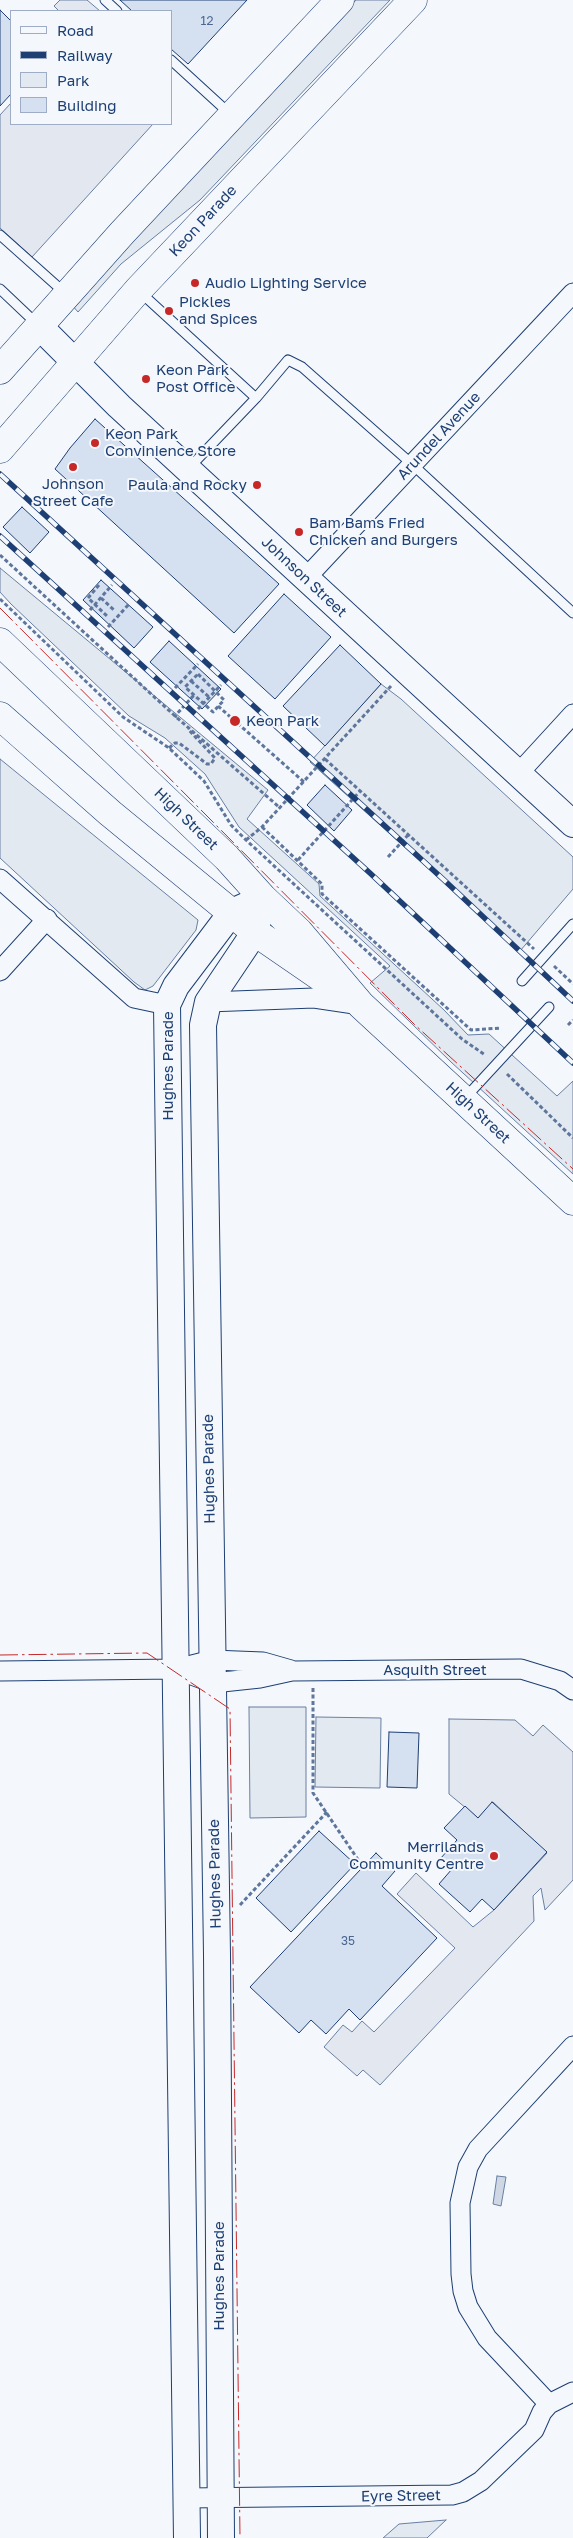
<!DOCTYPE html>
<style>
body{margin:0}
#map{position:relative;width:573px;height:2538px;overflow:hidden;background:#f4f7fb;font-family:"Golos Text",sans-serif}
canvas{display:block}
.legend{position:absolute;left:10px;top:10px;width:162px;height:115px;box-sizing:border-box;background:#f4f7fb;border:1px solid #9eadc5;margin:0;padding:6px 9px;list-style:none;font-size:15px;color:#1d3f73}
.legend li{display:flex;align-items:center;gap:10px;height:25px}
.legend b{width:25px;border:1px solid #9eadc5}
</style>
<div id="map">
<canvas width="573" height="2538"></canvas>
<ul class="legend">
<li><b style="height:6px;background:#f4f7fb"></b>Road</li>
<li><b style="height:6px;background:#1d3f73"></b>Railway</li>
<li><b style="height:14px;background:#e3e9f0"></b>Park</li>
<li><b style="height:14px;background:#d5e0f0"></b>Building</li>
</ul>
</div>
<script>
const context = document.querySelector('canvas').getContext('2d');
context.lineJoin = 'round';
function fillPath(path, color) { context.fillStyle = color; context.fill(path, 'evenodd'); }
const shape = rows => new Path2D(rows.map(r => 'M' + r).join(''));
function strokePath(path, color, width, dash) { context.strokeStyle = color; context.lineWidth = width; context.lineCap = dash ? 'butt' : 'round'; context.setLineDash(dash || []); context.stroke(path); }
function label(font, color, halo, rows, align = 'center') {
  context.font = font + ' "Golos Text",sans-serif'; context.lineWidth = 4; context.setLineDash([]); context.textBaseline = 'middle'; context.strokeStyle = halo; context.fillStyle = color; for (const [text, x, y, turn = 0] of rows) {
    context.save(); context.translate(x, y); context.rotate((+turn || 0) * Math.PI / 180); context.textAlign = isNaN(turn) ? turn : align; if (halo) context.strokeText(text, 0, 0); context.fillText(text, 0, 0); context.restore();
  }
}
const green = shape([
 [356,0,390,0,200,200,121,264,78,312,72,305,356,0],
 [0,568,268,790,247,819,319,884,320,896,444,1010,468,1035,489,1034,557,1096,573,1081,573,1174,451,1062,370,983,390,966,239,827,205,774,165,738,129,716,11,604,0,592,0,568],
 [381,684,401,699,573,857,573,889,520,951,310,762,381,684],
 [0,759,198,920,196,930,153,986,145,990,134,982,0,858,0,759],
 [249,1707,306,1707,306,1817,250,1818,249,1707],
 [316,1717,381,1718,380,1788,315,1787,316,1717],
 [446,2520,427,2538,383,2538,399,2524,446,2520]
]);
fillPath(green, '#e3e9f0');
strokePath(green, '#687fa3', 1);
const parking = shape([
 [60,0,87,0,100,11,59,11,54,6,60,0],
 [11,103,11,124,153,124,32,257,0,228,0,115,11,103],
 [449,1719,515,1720,533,1736,543,1725,573,1752,573,1880,545,1910,541,1888,533,1896,534,1921,380,2085,363,2070,357,2076,324,2047,343,2025,352,2032,362,2021,374,2032,455,1948,397,1894,416,1873,473,1927,494,1910,547,1853,493,1802,478,1818,449,1794,449,1719]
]);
fillPath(parking, '#e3e8f0');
strokePath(parking, '#687fa3', 1);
const water = shape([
 [497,2176,506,2177,501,2206,493,2204,497,2176]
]);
fillPath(water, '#cfd7e4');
strokePath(water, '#687fa3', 1);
const building = shape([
 [120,0,247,0,188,64,171,49,171,11,132,11,120,0],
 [0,10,11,21,11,94,0,106,0,10],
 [95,419,279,584,234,633,55,469,70,448,95,419],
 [22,507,49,532,30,553,3,527,22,507],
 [101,580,153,627,134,648,83,600,101,580],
 [284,594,331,637,275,699,228,656,284,594],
 [169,641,221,689,202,709,150,662,169,641],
 [340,645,381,684,325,746,283,706,340,645],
 [325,785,352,810,334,831,307,805,325,785],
 [389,1732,419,1733,417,1788,387,1787,389,1732],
 [492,1802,547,1852,494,1910,482,1899,470,1912,439,1884,452,1869,440,1859,457,1840,444,1828,465,1806,478,1818,492,1802],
 [319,1831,355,1864,291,1932,256,1898,319,1831],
 [376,1853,395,1871,382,1886,437,1938,360,2020,349,2009,326,2034,311,2020,299,2033,250,1987,376,1853]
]);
fillPath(building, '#d5e0f0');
strokePath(building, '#1d3f73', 1);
const lane = shape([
 [105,0,117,11],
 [171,60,230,114],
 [0,235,65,293],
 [0,289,38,325],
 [140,292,256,398],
 [190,467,256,398,288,360,302,367,413,465,573,613],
 [522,981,573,924],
 [465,1098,549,1007]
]);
const street = shape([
 [305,579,573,293],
 [518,774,573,714],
 [0,879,134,998,167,1005],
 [0,971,47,919],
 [208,1002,314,998,361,1005],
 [176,1669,213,1683,260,1678,292,1671,521,1669,560,1681,573,1690],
 [0,1671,176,1669,212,1660,263,1662,291,1670],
 [549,2404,487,2338,468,2307,463,2291,461,2274,460,2203,468,2167,478,2149,573,2046],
 [186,2498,452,2495,463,2492,481,2481,534,2430,542,2412,549,2404,573,2392]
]);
const secondary = shape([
 [40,327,119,406,573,824],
 [187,2538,167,1005,176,986,232,912,263,898],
 [221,2538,217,1954,203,1025,208,1002,255,932,260,911]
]);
const primary = shape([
 [0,370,122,233,340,0],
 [0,449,138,290,413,0],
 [0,642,227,858,263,898,299,932,361,1005,573,1201],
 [0,716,110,813,255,932,335,987]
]);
strokePath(lane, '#1d3f73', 11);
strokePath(street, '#1d3f73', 21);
strokePath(secondary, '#1d3f73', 28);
strokePath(primary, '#1d3f73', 29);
strokePath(shape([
 [0,555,175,716,279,807],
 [99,585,88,598,107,616],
 [101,598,114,610],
 [0,599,123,717,169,748,204,781,231,825,246,840,462,1039,485,1055],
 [108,627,130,603],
 [198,674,224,700,213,712,185,687,198,674],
 [191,681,209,697],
 [175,688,198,664],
 [218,706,304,782],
 [177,717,175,716,194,695],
 [169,748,175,743,179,743,207,764,211,764,215,758,188,729],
 [325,759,534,949],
 [262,827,322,884,322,894,471,1030,501,1028],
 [246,840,262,827,391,686],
 [388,857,409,834],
 [298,860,361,790],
 [554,966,573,984],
 [568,1025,573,1020],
 [507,1074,573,1138],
 [313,1688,313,1793,363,1867],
 [240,1905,327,1812]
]), '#5e769c', 3, [4, 2.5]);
strokePath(lane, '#f4f7fb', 9);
strokePath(street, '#f4f7fb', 19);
strokePath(secondary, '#f4f7fb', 26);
strokePath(primary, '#f4f7fb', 28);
const rail = shape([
 [0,474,444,880,573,1001],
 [0,536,371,874,573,1063]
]);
strokePath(rail, '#1d3f73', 5.5);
strokePath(rail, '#f4f7fb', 4, [11]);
strokePath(shape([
 [90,610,112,585],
 [198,709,221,685]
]), '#5e769c', 3, [4, 2.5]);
strokePath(shape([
 [0,608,414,1024,573,1169],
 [0,1655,147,1653,230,1709,240,2538]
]), '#c62828', 1, [18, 4, 2.5, 4]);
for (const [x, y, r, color] of [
 [195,283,5,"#c62828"],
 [169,311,5,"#c62828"],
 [146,379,5,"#c62828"],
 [95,443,5,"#c62828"],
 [73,467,5,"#c62828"],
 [257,485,5,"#c62828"],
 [299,532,5,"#c62828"],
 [235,721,6,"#c62828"],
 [494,1856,5,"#c62828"]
]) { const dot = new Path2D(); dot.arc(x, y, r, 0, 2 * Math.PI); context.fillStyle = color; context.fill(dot); strokePath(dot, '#f4f7fb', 2); }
label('12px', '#4b6792', null, [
 ["12",207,21],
 ["35",348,1941]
]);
label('15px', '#1d3f73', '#f4f7fb', [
 ["Keon Parade",203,221,-47],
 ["Arundel Avenue",439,436,-47],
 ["Johnson Street",304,577,43],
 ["High Street",186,819,44],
 ["Hughes Parade",168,1066,-90],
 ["High Street",478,1113,43],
 ["Hughes Parade",209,1469,-91],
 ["Asquith Street",435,1670],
 ["Hughes Parade",215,1874,-91],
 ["Hughes Parade",219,2276,-90],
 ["Eyre Street",401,2496,-1]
]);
label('15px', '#1d3f73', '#f4f7fb', [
 ["Audio Lighting Service",205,283],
 ["Pickles",179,302],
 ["and Spices",179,319],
 ["Keon Park",156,370],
 ["Post Office",156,387],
 ["Keon Park",105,434],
 ["Convinience Store",105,451],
 ["Johnson",73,484,"center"],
 ["Street Cafe",73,501,"center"],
 ["Paula and Rocky",247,485,"right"],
 ["Bam Bams Fried",309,523],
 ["Chicken and Burgers",309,540],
 ["Keon Park",246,721],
 ["Merrilands",484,1847,"right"],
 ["Community Centre",484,1864,"right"]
], 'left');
</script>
